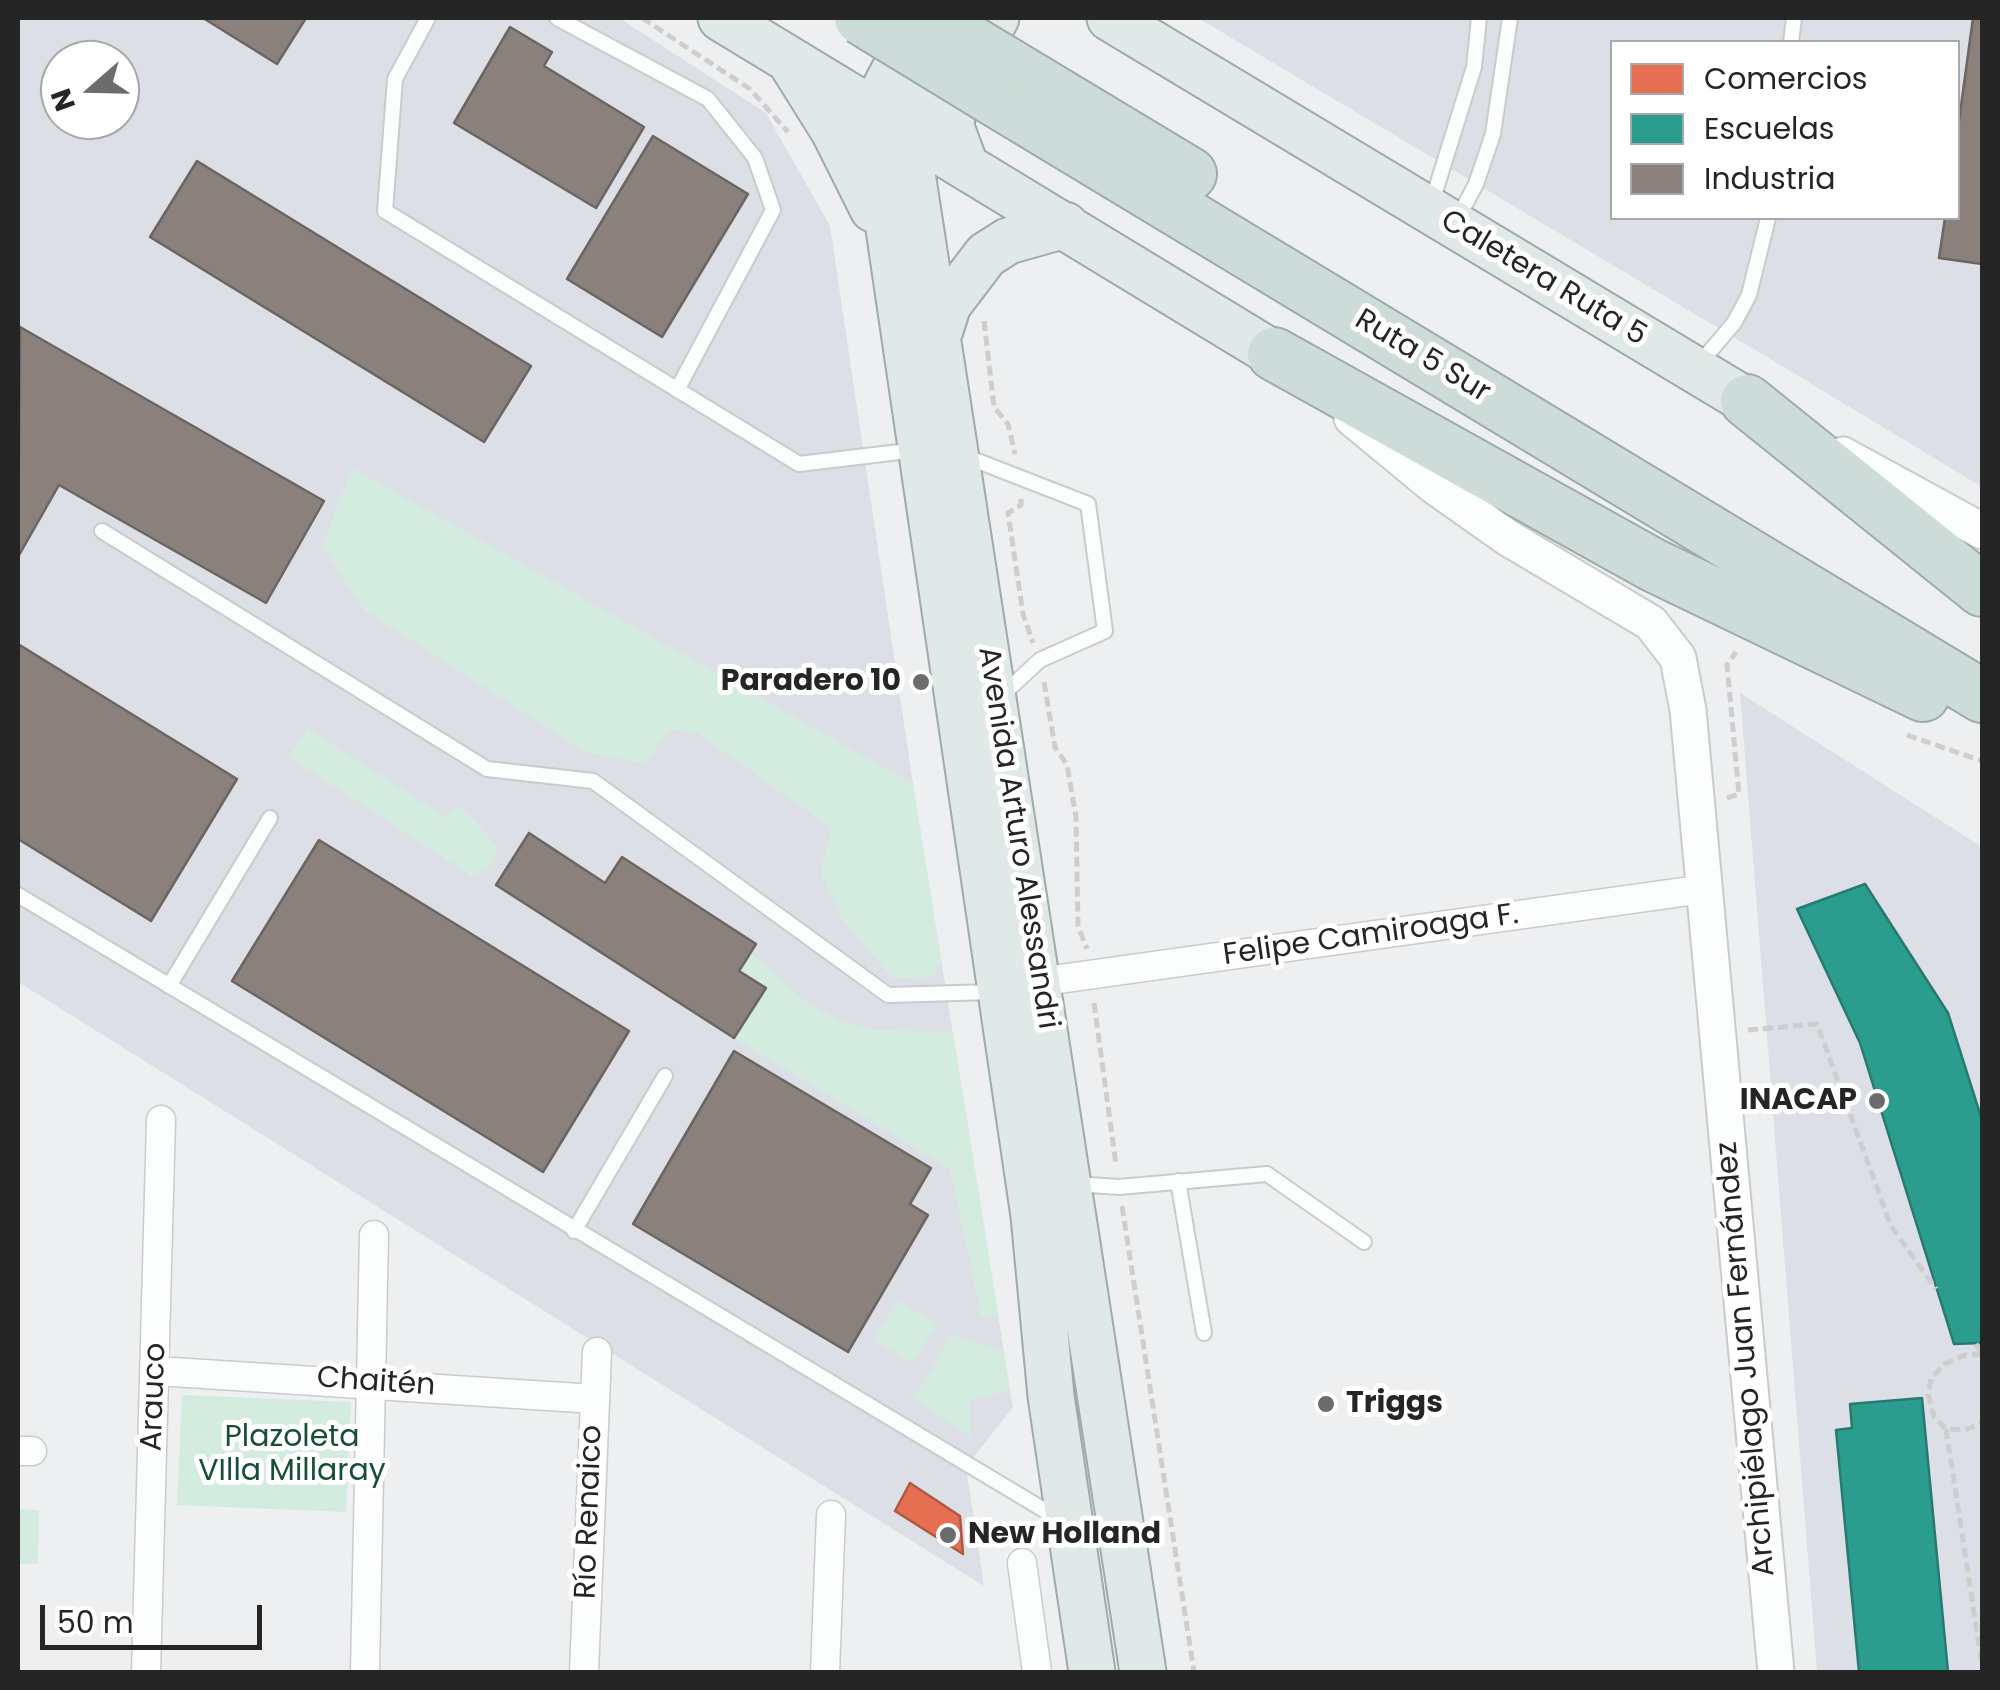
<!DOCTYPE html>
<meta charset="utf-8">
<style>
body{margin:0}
#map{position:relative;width:2000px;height:1690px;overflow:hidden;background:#edeff1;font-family:Poppins,sans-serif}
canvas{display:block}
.frame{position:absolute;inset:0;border:20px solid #252526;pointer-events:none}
.legend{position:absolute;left:1610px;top:40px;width:350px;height:180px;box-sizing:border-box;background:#fff;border:2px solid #a8a8a8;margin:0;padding:12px 18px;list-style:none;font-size:30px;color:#252526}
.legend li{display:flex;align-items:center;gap:20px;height:50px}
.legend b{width:50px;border:2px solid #a8a8a8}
.north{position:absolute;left:40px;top:40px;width:100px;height:100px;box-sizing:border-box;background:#fff;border:2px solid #a8a8a8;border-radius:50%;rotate:250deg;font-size:28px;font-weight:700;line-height:40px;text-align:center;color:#252526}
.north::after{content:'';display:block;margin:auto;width:35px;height:45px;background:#6b6c6d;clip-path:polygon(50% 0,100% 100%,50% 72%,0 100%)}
.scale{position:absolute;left:40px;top:1605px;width:222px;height:45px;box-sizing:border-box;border:5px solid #252526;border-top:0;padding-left:12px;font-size:30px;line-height:35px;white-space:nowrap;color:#252526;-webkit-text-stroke:8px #fff;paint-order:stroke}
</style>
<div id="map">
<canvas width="2000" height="1690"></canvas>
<div class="frame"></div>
<ul class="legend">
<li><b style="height:28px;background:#e76f51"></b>Comercios</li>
<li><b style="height:28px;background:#2a9d8f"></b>Escuelas</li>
<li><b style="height:28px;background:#8a817c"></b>Industria</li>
</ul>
<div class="north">N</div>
<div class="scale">50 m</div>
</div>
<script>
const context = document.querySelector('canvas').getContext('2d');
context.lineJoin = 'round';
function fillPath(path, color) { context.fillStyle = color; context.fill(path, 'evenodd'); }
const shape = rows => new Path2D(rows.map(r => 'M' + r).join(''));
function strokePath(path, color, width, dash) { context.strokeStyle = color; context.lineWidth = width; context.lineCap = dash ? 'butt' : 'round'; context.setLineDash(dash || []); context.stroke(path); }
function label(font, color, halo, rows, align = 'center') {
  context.font = font + ' Poppins,sans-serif'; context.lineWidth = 10; context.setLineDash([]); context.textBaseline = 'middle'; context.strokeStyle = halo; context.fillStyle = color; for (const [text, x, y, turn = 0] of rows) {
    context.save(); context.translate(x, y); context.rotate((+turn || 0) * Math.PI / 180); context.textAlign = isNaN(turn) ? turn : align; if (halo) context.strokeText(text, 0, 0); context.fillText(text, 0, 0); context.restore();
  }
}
fillPath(shape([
 [18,18,619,18,766,113,830,226,913,784,1010,1390,1013,1407,966,1467,984,1586,18,982],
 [60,60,120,60,120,120,60,120],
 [1198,18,1982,18,1982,487,1777,363],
 [1612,42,1958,42,1958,218,1612,218],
 [1740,693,1982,847,1982,1672,1817,1672]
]), '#dcdfe6');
fillPath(shape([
 [352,468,913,784,941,960,933,977,892,978,842,919,820,872,831,828,698,733,670,729,645,764,585,752,364,610,322,546],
 [307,728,445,817,460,805,499,848,489,867,472,876,289,757],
 [751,952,803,1000,841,1022,877,1030,953,1032,999,1318,981,1315,950,1169,734,1038,766,988,739,971],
 [898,1300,937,1324,913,1364,874,1340],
 [952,1334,1004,1352,1010,1390,969,1401,971,1437,914,1399],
 [182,1395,351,1402,346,1512,177,1505],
 [18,1509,39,1510,38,1564,18,1564]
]), '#d3ecdf');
const shops = shape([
 [910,1483,960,1516,963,1554,895,1511,910,1483]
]);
fillPath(shops, '#e76f51');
strokePath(shops, '#ad5944', 2.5);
const schools = shape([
 [1865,884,1948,1013,1982,1120,1982,1343,1954,1344,1860,1043,1797,909,1865,884],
 [1922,1398,1948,1672,1859,1672,1836,1430,1852,1428,1850,1404,1922,1398]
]);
fillPath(schools, '#2a9d8f');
strokePath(schools, '#287970', 2.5);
const industry = shape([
 [203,18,306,18,277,64,203,18],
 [1973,18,1982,18,1982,264,1939,258,1945,218,1958,218,1958,128,1973,18],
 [510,27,552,52,544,66,644,127,596,208,454,123,510,27],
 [653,136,748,194,662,337,567,279,653,136],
 [197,161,531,366,484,442,150,237,197,161],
 [20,327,324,501,266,603,59,485,18,557,20,327],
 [18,644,237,779,151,921,18,839,18,644],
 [529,833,605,883,622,857,756,944,739,971,766,988,734,1038,496,885,529,833],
 [319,840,629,1031,543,1172,232,981,319,840],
 [734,1051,931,1168,910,1204,928,1215,848,1352,633,1224,734,1051]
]);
fillPath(industry, '#8a817c');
strokePath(industry, '#6c6562', 2.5);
const service = shape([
 [428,18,395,79,385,211,799,464,916,450],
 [557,18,708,99,755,158,773,210,677,390],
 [1791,42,1794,18],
 [1431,205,1474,67,1479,18],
 [1458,218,1476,184,1493,134,1510,18],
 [1700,363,1734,323,1749,295,1768,218],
 [962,455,1088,504,1105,631,1040,660,1000,697],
 [102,531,487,769,593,781,888,995,993,992],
 [18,895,1059,1519],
 [169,986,270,818],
 [1178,1181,1204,1333],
 [1075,1184,1119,1187,1267,1174,1364,1242],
 [574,1231,665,1076]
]);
const minor = shape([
 [1038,982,1704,889],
 [157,1371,595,1399],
 [18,1451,32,1451],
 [1022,1563,1037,1672],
 [146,1672,161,1120],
 [365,1672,374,1235],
 [584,1672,597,1352],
 [825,1672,831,1515]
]);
const tertiary = shape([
 [1352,418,1433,485,1508,538,1651,623,1678,658,1688,710,1776,1672],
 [1843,455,1982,531]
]);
const primary = shape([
 [721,18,1274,354],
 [1110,18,1747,401],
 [949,34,914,91,905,128,1143,1672],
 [904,52,874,109,879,161,1034,1216,1051,1396,1092,1672],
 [792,64,834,131,873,209],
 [965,165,951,127,954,94,996,18],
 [940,330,948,305,986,255,1008,241,1065,225]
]);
const motorway = shape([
 [1009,65,1190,174],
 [992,98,1982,696],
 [1274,354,1653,565,1923,695],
 [1747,401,1982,590]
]);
strokePath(service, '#cacbcc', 18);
strokePath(minor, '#cacbcc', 31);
strokePath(tertiary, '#cacbcc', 39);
strokePath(primary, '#9dabaa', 49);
strokePath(motorway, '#9dabaa', 56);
strokePath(shape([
 [642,18,750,89,788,132],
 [984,321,994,407,1008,424,1015,454],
 [1021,499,1021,505,1008,513,1023,614,1033,643],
 [1044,682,1055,747,1067,765,1076,817,1078,926,1087,949],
 [1907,735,1982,761],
 [1727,798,1739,794,1727,665,1736,652],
 [1094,1003,1116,1165],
 [1748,1030,1817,1024,1891,1226,1936,1289],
 [1122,1206,1194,1672],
 [1976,1344,1982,1353],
 [1982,1354,1965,1355,1944,1364,1931,1379,1928,1394,1934,1417,1946,1429,1965,1430,1982,1423],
 [1946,1429,1982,1665]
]), '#cececf', 5, [10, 5]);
strokePath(service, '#fcfdfd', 14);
strokePath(minor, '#fcfdfd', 28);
strokePath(tertiary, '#fcfdfd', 35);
strokePath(primary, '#e1e9e8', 45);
strokePath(motorway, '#cedcd9', 52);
const motorwayBridge = shape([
 [861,18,992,98],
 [931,18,1009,65]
]);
strokePath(motorwayBridge, '#9dabaa', 56, []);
strokePath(motorwayBridge, '#cedcd9', 52);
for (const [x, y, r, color] of [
 [921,682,10,"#6b6c6d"],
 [1877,1101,10,"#6b6c6d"],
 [1326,1404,10,"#6b6c6d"],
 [948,1535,10,"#6b6c6d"]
]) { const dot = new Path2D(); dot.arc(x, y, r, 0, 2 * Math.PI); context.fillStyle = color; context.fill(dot); strokePath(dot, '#fff', 4); }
label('30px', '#252526', '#fff', [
 ["Caletera Ruta 5",1543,279,31],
 ["Ruta 5 Sur",1422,357,31],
 ["Avenida Arturo Alessandri",1017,838,81],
 ["Felipe Camiroaga F.",1371,936,-8],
 ["Archipiélago Juan Fernández",1747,1359,-95],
 ["Chaitén",376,1383,4],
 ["Arauco",155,1397,-88],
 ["Río Renaico",590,1512,-88]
]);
label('bold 30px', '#252526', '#fff', [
 ["Paradero 10",901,682],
 ["INACAP",1857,1101],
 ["Triggs",1346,1404,"left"],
 ["New Holland",968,1535,"left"]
], 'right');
label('30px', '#164f35', '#fff', [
 ["Plazoleta",292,1438],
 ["VIlla Millaray",292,1472]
]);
</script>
